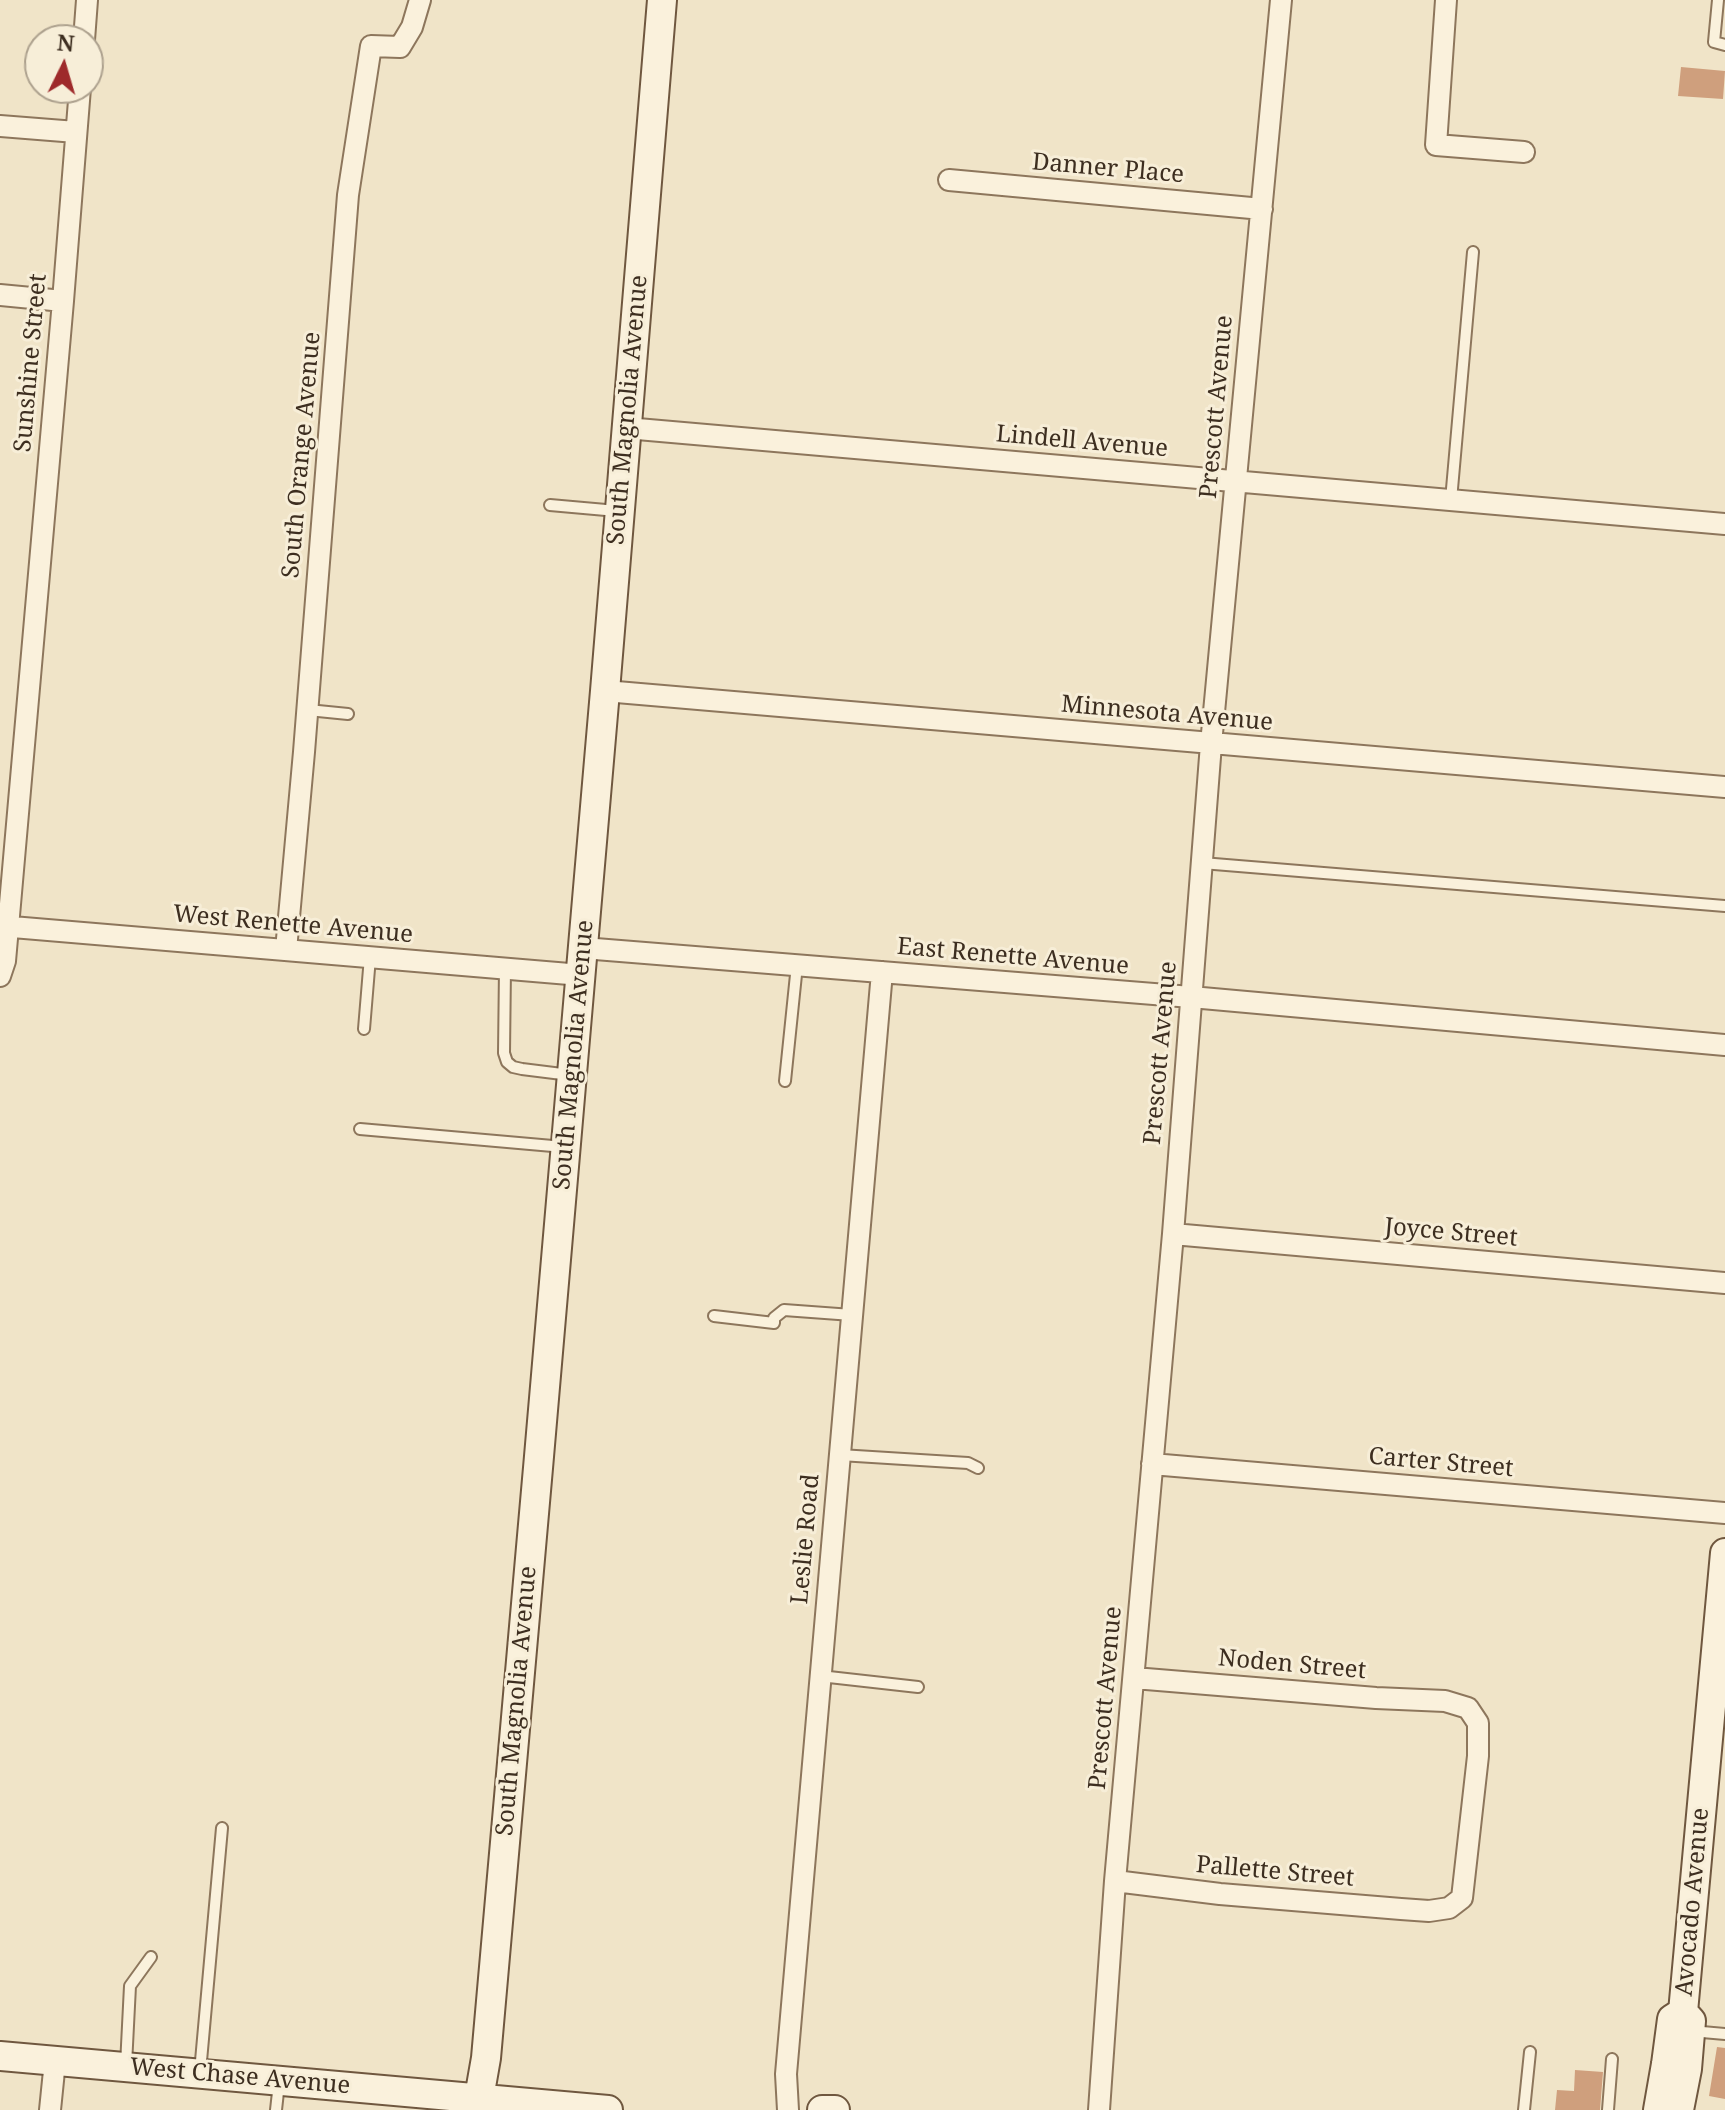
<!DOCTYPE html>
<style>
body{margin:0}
#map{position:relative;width:1725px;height:2110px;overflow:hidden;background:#f0e4c8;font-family:"Noto Serif",serif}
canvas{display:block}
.north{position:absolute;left:24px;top:24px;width:80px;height:80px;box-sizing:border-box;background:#f7eed8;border:2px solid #ada18e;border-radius:50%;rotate:5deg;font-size:22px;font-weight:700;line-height:32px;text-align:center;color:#3d2e20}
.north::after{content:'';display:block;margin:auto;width:28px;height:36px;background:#9e2a2b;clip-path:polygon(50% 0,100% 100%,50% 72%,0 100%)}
</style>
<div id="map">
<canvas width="1725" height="2110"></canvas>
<div class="north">N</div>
</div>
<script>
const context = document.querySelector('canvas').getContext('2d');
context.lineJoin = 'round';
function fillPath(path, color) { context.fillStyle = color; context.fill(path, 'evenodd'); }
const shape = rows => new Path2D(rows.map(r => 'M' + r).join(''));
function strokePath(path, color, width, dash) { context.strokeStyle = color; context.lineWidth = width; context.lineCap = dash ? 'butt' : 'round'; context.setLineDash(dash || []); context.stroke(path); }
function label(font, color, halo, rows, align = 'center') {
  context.font = font + ' "Noto Serif",serif'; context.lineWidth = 6; context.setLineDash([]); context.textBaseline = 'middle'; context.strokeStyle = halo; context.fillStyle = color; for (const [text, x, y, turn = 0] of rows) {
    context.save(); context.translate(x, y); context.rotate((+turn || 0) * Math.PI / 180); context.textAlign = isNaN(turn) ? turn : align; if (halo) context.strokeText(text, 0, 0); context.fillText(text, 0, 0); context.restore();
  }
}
fillPath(shape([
 [1681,67,1725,71,1723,99,1678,96],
 [1717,2047,1725,2048,1725,2099,1709,2096],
 [1575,2070,1603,2072,1600,2110,1555,2110,1557,2090,1574,2091]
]), '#cf9f7d');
const lane = shape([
 [1718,0,1714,42,1725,45],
 [1451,500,1473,252],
 [550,505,617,511],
 [308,710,348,714],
 [1202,863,1725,906],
 [505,968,504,1053,507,1062,513,1067,522,1069,570,1075],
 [364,1029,370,957],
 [785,1081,797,965],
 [360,1129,564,1147],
 [714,1316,774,1323,774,1318,784,1310,852,1315],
 [840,1455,968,1463,978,1468],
 [820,1676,918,1687],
 [1691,2031,1725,2034],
 [126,2065,130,1986,151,1957],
 [200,2072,222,1828],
 [276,2110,279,2083],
 [1524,2110,1530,2052],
 [1608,2110,1612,2059]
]);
const street = shape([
 [1446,0,1436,145,1524,152],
 [84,40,87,0],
 [0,126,76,132],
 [949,180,1262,209],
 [0,295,63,301],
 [626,428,1725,524],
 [605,691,1725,787],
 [0,926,581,975],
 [583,948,1191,997,1725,1045],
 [286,950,304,752,348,195,371,46,400,47,412,27,420,0],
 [0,976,5,961,63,301,80,88],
 [1173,1234,1725,1283],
 [1152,1464,1725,1513],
 [1115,1881,1220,1894,1401,1909,1429,1911,1449,1908,1462,1898,1478,1756,1478,1723,1468,1708,1445,1701,1376,1698,1134,1678],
 [50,2110,55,2061],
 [788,2110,786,2074,882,972],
 [1099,2110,1115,1881,1173,1234,1211,744,1281,0]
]);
const secondary = shape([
 [0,2056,608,2110],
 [479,2098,486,2058,538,1468,605,691,662,0],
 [822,2110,835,2110],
 [1658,2110,1666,2064,1672,2019,1683,2012],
 [1679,2110,1687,2069,1691,2021,1683,2012,1725,1553]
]);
strokePath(lane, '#8d765c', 14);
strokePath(street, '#8d765c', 24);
strokePath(secondary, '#6f573f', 32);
strokePath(lane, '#faf1dc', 10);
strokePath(street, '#faf1dc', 20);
strokePath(secondary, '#faf1dc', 28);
label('24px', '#3d2e20', '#f7eed8', [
 ["Danner Place",1108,169,5],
 ["Sunshine Street",31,363,-85],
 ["Prescott Avenue",1217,407,-85],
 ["South Magnolia Avenue",628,410,-85],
 ["Lindell Avenue",1082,442,5],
 ["South Orange Avenue",302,455,-85],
 ["Minnesota Avenue",1167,714,5],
 ["West Renette Avenue",293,925,5],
 ["East Renette Avenue",1013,957,5],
 ["Prescott Avenue",1161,1053,-85],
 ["South Magnolia Avenue",574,1055,-85],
 ["Joyce Street",1451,1233,5],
 ["Carter Street",1441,1463,5],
 ["Leslie Road",806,1539,-85],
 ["Noden Street",1292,1665,5],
 ["Prescott Avenue",1106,1698,-85],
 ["South Magnolia Avenue",517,1701,-85],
 ["Pallette Street",1275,1872,5],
 ["Avocado Avenue",1693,1902,-85],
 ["West Chase Avenue",240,2077,5]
]);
</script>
